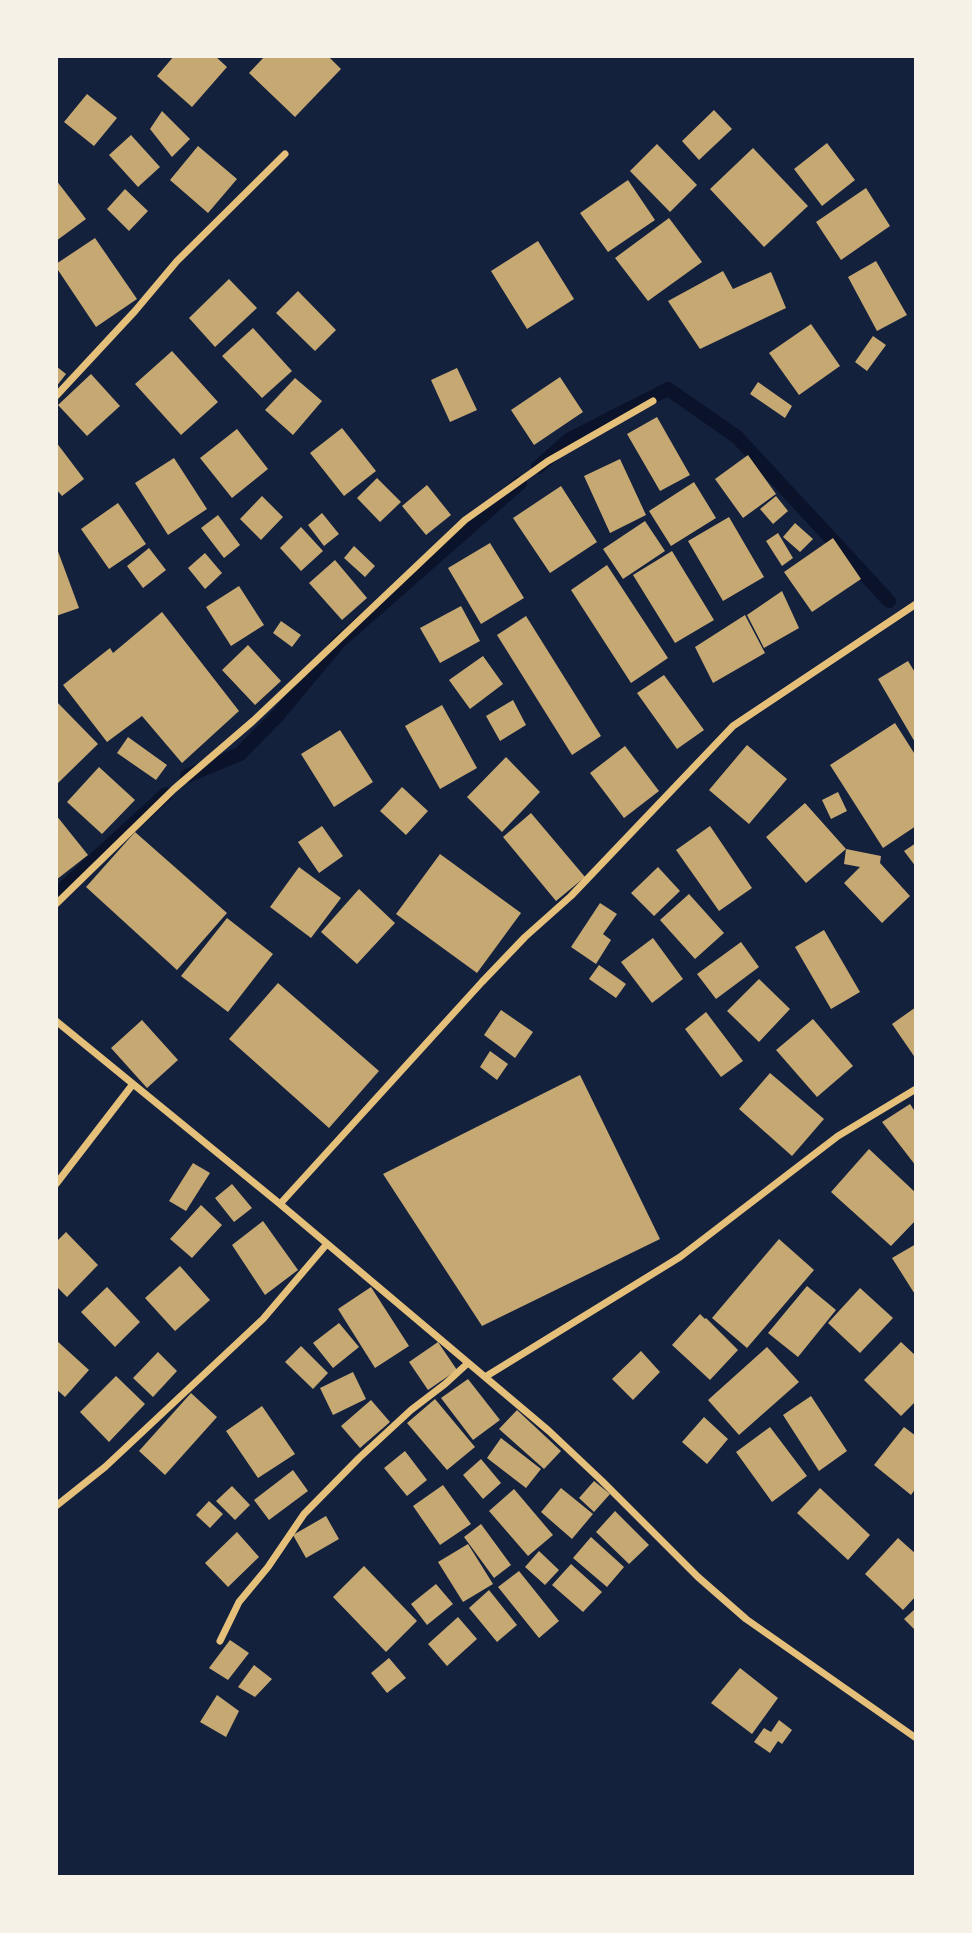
<!DOCTYPE html>
<style>
body{margin:0}
#map{position:relative;width:972px;height:1933px;overflow:hidden;background:#14213d;font-family:"Roboto Condensed",sans-serif}
canvas{display:block}
.frame{position:absolute;inset:0;border:58px solid #f6f1e7;pointer-events:none}
</style>
<div id="map">
<canvas width="972" height="1933"></canvas>
<div class="frame"></div>
</div>
<script>
const context = document.querySelector('canvas').getContext('2d');
context.lineJoin = 'round';
const shape = rows => new Path2D(rows.map(r => 'M' + r).join(''));
function strokePath(path, color, width, dash) { context.strokeStyle = color; context.lineWidth = width; context.lineCap = dash ? 'butt' : 'round'; context.setLineDash(dash || []); context.stroke(path); }
function fillPath(path, color) { context.fillStyle = color; context.fill(path, 'evenodd'); }
strokePath(shape([
 [538,467,570,439,668,389,737,437,889,601],
 [187,776,240,754,278,715,339,642,520,483],
 [56,895,166,794]
]), '#0b132b', 14);
fillPath(shape([
 [174,56,215,56,227,67,192,107,157,76],
 [265,56,328,56,341,69,295,117,249,73],
 [87,94,117,118,94,146,64,122],
 [714,110,732,129,699,160,682,141],
 [162,111,190,139,172,157,150,129],
 [131,135,160,167,138,187,109,155],
 [827,143,855,180,822,206,794,169],
 [657,144,697,185,670,212,630,171],
 [198,146,237,179,208,213,170,180],
 [753,148,808,206,764,247,710,189],
 [56,180,86,219,56,241],
 [628,180,655,220,608,252,580,213],
 [866,188,890,226,841,260,816,222],
 [125,189,148,211,129,231,107,209],
 [669,218,702,262,648,301,615,258],
 [95,238,137,299,96,327,56,267,56,264],
 [538,241,574,299,527,329,491,271],
 [876,261,907,315,877,331,848,277],
 [723,271,733,289,771,272,786,308,700,349,668,301],
 [229,279,257,308,215,347,189,318],
 [298,291,336,330,315,351,276,313],
 [811,324,840,366,799,395,769,353],
 [253,328,292,371,262,398,222,356],
 [873,336,886,345,867,371,855,362],
 [172,351,218,402,181,435,135,384],
 [56,366,66,374,56,387],
 [457,368,477,410,450,422,431,380],
 [91,374,120,406,87,436,58,405],
 [560,377,583,412,534,445,511,410],
 [295,378,322,401,293,435,265,410],
 [758,382,792,406,785,418,750,394],
 [657,417,690,475,660,491,627,434],
 [342,428,376,471,344,496,310,453],
 [237,429,268,469,232,498,200,458],
 [56,442,84,479,62,496,56,489],
 [748,455,776,494,743,518,715,479],
 [174,458,207,509,168,535,135,483],
 [620,459,646,515,610,533,584,476],
 [377,478,401,502,380,522,357,498],
 [694,482,716,518,671,546,649,511],
 [427,485,451,515,426,535,402,506],
 [561,486,597,542,550,573,513,518],
 [262,496,283,517,261,540,240,519],
 [776,496,788,511,773,524,760,509],
 [118,503,146,544,109,569,81,529],
 [322,513,339,534,324,546,308,525],
 [218,515,240,545,224,558,201,528],
 [729,517,764,577,723,601,688,541],
 [645,521,665,551,623,579,603,549],
 [795,523,813,539,800,552,783,537],
 [301,527,323,551,301,571,280,548],
 [778,533,793,558,782,566,766,541],
 [833,538,861,579,812,612,784,572],
 [490,543,524,598,481,624,448,568],
 [56,546,79,608,56,616],
 [354,546,375,566,365,577,344,558],
 [149,548,166,570,143,588,127,566],
 [672,551,714,620,675,643,633,575],
 [205,553,222,573,205,589,188,568],
 [335,560,367,598,342,620,309,583],
 [607,565,668,658,631,683,571,590],
 [239,586,264,625,231,646,206,607],
 [782,591,799,628,764,648,747,615],
 [461,606,480,641,440,663,420,628],
 [162,612,239,711,182,763,142,716,107,742,63,685,110,648,113,653],
 [745,615,765,653,713,683,695,647],
 [526,616,601,736,572,755,497,635],
 [281,621,301,635,292,647,273,633],
 [248,645,281,681,255,705,222,670],
 [483,656,503,684,470,709,449,680],
 [908,661,916,674,916,744,878,679],
 [664,675,704,730,677,749,637,693],
 [513,700,526,725,500,741,486,716],
 [56,701,98,744,56,785],
 [442,705,477,768,440,789,405,726],
 [895,723,916,756,916,826,883,848,830,765],
 [340,730,373,782,334,807,301,754],
 [128,737,167,765,156,780,117,753],
 [747,745,787,779,749,824,709,790],
 [625,746,659,791,624,818,590,773],
 [506,757,540,792,502,832,467,797],
 [99,767,135,800,102,834,67,802],
 [402,787,428,811,406,835,380,811],
 [838,792,847,811,831,819,822,800],
 [805,803,846,849,806,883,766,837],
 [531,813,585,877,556,901,503,837],
 [56,815,88,855,56,880],
 [322,826,343,856,319,873,298,842],
 [710,826,752,888,719,911,676,850],
 [135,832,227,913,177,970,86,887],
 [916,843,916,867,904,851],
 [846,849,881,856,880,863,910,896,882,923,844,883,860,867,844,864],
 [440,854,521,913,477,973,396,914],
 [299,867,341,898,311,938,270,907],
 [658,867,680,891,654,916,631,893],
 [359,889,395,923,357,964,321,932],
 [689,894,724,933,695,959,660,920],
 [600,903,617,914,603,934,611,940,596,964,571,947],
 [227,918,273,954,228,1012,181,976],
 [824,930,860,992,831,1009,795,947],
 [653,938,683,979,652,1003,621,962],
 [741,942,759,967,716,999,697,974],
 [599,965,626,984,616,998,589,979],
 [759,979,790,1009,759,1042,727,1011],
 [278,983,379,1071,329,1128,229,1039],
 [916,1007,916,1059,892,1024],
 [501,1010,533,1032,515,1058,484,1035],
 [706,1012,743,1061,721,1077,685,1029],
 [813,1019,853,1066,817,1097,776,1050],
 [142,1020,178,1060,147,1088,111,1048],
 [490,1051,508,1064,497,1080,480,1067],
 [770,1073,824,1119,792,1156,739,1109],
 [580,1075,660,1239,482,1326,383,1174],
 [910,1104,916,1113,916,1166,882,1122],
 [869,1149,916,1193,916,1220,891,1246,831,1192],
 [193,1163,210,1173,186,1211,169,1201],
 [232,1184,252,1208,234,1222,215,1198],
 [201,1205,222,1225,192,1258,170,1239],
 [263,1221,298,1270,265,1295,232,1245],
 [66,1232,98,1265,67,1297,56,1286,56,1242],
 [779,1239,814,1270,747,1348,712,1318],
 [916,1244,916,1296,892,1258],
 [180,1266,210,1300,175,1331,145,1298],
 [807,1286,836,1310,798,1357,768,1333],
 [107,1287,140,1322,115,1347,81,1312],
 [371,1287,409,1346,375,1368,338,1309],
 [860,1288,893,1318,860,1353,828,1323],
 [700,1314,705,1319,706,1318,738,1350,710,1380,672,1345],
 [339,1323,359,1347,333,1368,313,1343],
 [56,1340,89,1370,65,1397,56,1389],
 [438,1342,457,1370,428,1390,409,1362],
 [901,1342,916,1356,916,1401,901,1416,864,1380],
 [301,1346,328,1373,313,1389,285,1362],
 [767,1347,799,1382,739,1435,708,1400],
 [641,1351,660,1372,633,1400,612,1379],
 [158,1352,177,1371,153,1397,133,1378],
 [353,1372,366,1399,333,1415,320,1388],
 [116,1376,145,1404,109,1442,80,1412],
 [468,1379,500,1420,473,1440,441,1398],
 [191,1393,217,1417,165,1475,139,1451],
 [811,1396,847,1451,819,1471,783,1415],
 [435,1399,475,1447,447,1470,407,1423],
 [371,1400,390,1422,360,1448,341,1426],
 [262,1406,295,1454,258,1478,226,1431],
 [517,1410,561,1451,544,1469,499,1429],
 [704,1417,728,1439,707,1464,682,1442],
 [770,1427,807,1476,772,1502,736,1452],
 [904,1427,916,1436,916,1488,911,1495,874,1465],
 [501,1438,541,1469,526,1488,487,1458],
 [405,1451,427,1480,407,1496,384,1468],
 [481,1459,501,1483,483,1499,463,1475],
 [293,1470,308,1491,269,1520,254,1500],
 [594,1481,610,1494,594,1512,579,1498],
 [443,1485,471,1524,440,1545,413,1506],
 [232,1486,250,1505,235,1520,216,1501],
 [561,1488,593,1514,572,1539,541,1512],
 [820,1488,870,1535,848,1560,797,1513],
 [514,1489,553,1535,528,1556,489,1511],
 [209,1501,223,1514,210,1528,196,1515],
 [615,1511,649,1545,629,1564,596,1532],
 [326,1516,339,1539,306,1558,293,1535],
 [481,1524,511,1565,494,1578,464,1537],
 [237,1532,259,1557,228,1587,205,1563],
 [591,1537,624,1567,607,1587,573,1558],
 [898,1538,916,1554,916,1596,903,1610,865,1574],
 [468,1544,493,1584,463,1602,438,1562],
 [539,1551,559,1570,545,1585,525,1567],
 [571,1564,602,1592,583,1612,552,1585],
 [364,1566,417,1621,386,1652,333,1597],
 [519,1571,559,1621,539,1638,498,1587],
 [436,1584,453,1604,427,1625,411,1604],
 [489,1590,517,1625,497,1642,469,1608],
 [916,1608,916,1631,904,1619],
 [458,1617,477,1639,447,1666,428,1644],
 [230,1640,249,1653,228,1680,209,1668],
 [389,1658,406,1678,387,1693,371,1673],
 [254,1665,272,1679,255,1697,238,1687],
 [740,1668,778,1698,752,1734,711,1703],
 [217,1695,239,1711,226,1737,200,1722],
 [779,1720,792,1730,782,1744,778,1741,770,1753,754,1742,764,1728,771,1732]
]), '#c6a872');
strokePath(shape([
 [56,396,135,311,177,261,285,154],
 [56,904,174,789,253,721,465,520,548,461,653,401],
 [56,1021,280,1204,549,1431,602,1481,698,1577,746,1619,916,1738],
 [56,1184,133,1084],
 [280,1204,482,982,525,937,571,896,733,726,916,604],
 [485,1377,680,1257,838,1136,916,1089],
 [56,1506,105,1467,263,1319,326,1245],
 [220,1641,239,1602,268,1567,304,1514,359,1458,411,1410,445,1384,468,1363]
]), '#e5c07b', 7);
</script>
